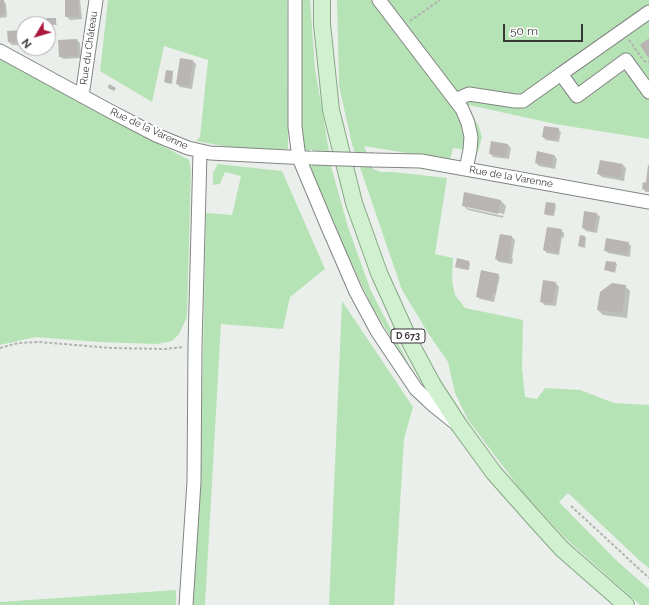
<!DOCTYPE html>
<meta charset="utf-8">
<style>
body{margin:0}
#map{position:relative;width:649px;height:605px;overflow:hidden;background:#ebefeb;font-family:Raleway,sans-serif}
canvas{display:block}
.north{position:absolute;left:16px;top:16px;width:40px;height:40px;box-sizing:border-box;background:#fff;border:1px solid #afafaf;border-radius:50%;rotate:232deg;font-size:11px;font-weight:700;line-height:16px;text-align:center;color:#373837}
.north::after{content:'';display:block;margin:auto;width:14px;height:18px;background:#ab163c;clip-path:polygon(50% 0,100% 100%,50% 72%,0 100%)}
.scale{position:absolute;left:503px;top:24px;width:80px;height:18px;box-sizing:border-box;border:2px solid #373837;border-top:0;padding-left:5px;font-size:12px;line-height:14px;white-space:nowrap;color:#373837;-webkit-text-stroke:3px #fff;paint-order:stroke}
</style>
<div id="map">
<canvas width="649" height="605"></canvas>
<div class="north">N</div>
<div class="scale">50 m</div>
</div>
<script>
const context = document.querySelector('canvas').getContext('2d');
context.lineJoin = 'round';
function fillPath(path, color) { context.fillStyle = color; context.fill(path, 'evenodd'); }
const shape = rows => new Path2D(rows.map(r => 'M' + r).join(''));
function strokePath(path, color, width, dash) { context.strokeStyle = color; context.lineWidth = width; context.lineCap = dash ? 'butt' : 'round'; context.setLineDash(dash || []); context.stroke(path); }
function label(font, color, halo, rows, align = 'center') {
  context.font = font + ' Raleway,sans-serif'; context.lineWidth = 4; context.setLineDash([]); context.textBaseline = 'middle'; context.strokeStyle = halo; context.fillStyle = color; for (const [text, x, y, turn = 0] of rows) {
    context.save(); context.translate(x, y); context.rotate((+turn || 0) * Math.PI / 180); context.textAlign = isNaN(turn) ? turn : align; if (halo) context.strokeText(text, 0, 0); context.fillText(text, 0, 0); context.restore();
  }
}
fillPath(shape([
 [108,0,287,0,288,149,240,149,196,141,200,137,208,60,164,46,152,102,100,71],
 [301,0,310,0,315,69,329,151,302,150],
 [337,0,649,0,649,139,555,124,469,105,468,109,479,127,482,137,478,152,453,148,450,160,364,146,373,169,381,172,393,172,447,178,435,254,453,258,452,281,455,295,465,308,523,320,522,368,525,397,537,399,545,388,580,390,614,403,649,405,649,568,639,560,568,493,559,502,618,562,649,589,649,605,640,605,567,540,523,493,468,420,455,393,448,362,430,336,402,290,352,144,339,86],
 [0,59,189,160,191,170,187,317,179,334,172,341,157,344,98,342,36,337,0,345],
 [218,164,282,171,325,269,290,297,283,329,221,324,205,605,192,605,198,530,201,445,206,213,232,215,241,176,225,172,220,184,213,185,213,173],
 [309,165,331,166,348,227,371,291,415,376,371,305,314,183],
 [342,301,413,407,404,439,394,605,329,605],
 [176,590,176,605,0,605,0,602]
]), '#b6e3b5');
fillPath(shape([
 [66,0,80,0,82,19,70,20,66,16],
 [0,1,3,1,6,4,7,17,0,18],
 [55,19,57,25,49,25,48,24],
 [24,31,24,45,12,45,9,42],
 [77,40,80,43,81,58,63,59,60,56],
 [193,61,196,64,192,89,180,87,177,84],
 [172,72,173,73,172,84,166,83,165,82],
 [558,129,561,132,559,142,546,140,543,137],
 [492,142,508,145,511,148,509,159,493,157,490,153],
 [554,155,557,159,555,169,539,166,536,163],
 [623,165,626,168,624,181,602,177,598,174],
 [649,166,649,192,646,192,643,189,646,184],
 [465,193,501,201,506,206,503,218,468,210,463,205],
 [467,206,504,214,503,216,467,208],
 [555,204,556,206,554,216,546,215,545,213],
 [596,213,600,217,597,233,586,231,583,228],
 [561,230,564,233,564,238,562,237,559,255,547,253,544,250],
 [512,237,515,240,512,258,513,260,512,264,499,262,496,259],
 [585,237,586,238,585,248,581,247,579,246],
 [628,243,631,246,630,257,608,253,605,250],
 [458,260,469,262,470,263,469,270,457,268,456,267],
 [615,263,617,264,615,273,606,270],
 [498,276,500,277,500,276,494,302,480,299,477,296],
 [556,283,559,287,556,306,544,305,541,301],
 [625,286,630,291,627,318,603,315,598,310]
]), '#0003');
fillPath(shape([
 [0,0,4,0,5,14,0,15],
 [65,0,78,0,79,16,65,17],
 [46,18,56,18,56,24,47,24],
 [24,30,24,42,8,42,7,31],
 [649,38,649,59,640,45],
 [77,39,78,56,59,57,58,40],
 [180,58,193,60,189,86,176,84],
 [166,70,173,71,171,83,164,82],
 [109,84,116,88,114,91,108,88],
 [544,126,559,128,556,140,542,137],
 [491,141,508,144,506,157,489,154],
 [537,151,554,155,552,166,535,163],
 [600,160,623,164,621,178,597,174],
 [648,165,649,165,649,190,642,189,643,182,646,183],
 [464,192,501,200,498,214,462,206],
 [546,202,555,203,553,215,544,214],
 [584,211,597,213,594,231,582,228],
 [547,227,562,229,558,253,543,250],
 [500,234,512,236,509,255,510,256,509,262,495,259],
 [580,235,585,236,584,247,578,246],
 [606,238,629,242,627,254,604,251],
 [457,258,469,261,468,270,455,267],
 [606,261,616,262,614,272,604,270],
 [481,270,499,274,495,294,493,293,491,300,476,297],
 [543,280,556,282,553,304,540,302],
 [612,283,626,285,622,313,597,310,600,292]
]), '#bab5b5');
const minor = shape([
 [295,0,295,127,299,158,327,225,356,292,377,331,416,389,434,406,454,422],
 [379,0,462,109,468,123,471,137,470,150,466,169],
 [0,51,108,110,156,135,188,148,210,153,308,158],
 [561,74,649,12],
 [82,96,96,0],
 [455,100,469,94,515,101,523,101,561,74,577,96,626,60,649,92],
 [373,160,421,161,649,202],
 [186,605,194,482,195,346,200,152]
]);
const major = shape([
 [322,0,322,24,331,110,354,203,379,273,412,346,433,385,459,425,494,473,533,517,562,549,626,605]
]);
strokePath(minor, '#828582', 15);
strokePath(major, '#86a985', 18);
strokePath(shape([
 [410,21,440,0],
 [629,40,644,61,649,62],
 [0,348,18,343,39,342,111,348,164,349,184,347],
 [571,506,649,578]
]), '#b0b3b0', 2, [3, 2]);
strokePath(minor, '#fff', 13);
strokePath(major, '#d0f0cf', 16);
const minorBridge = shape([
 [312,158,373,160]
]);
strokePath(minorBridge, '#828582', 15, []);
strokePath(minorBridge, '#fff', 13);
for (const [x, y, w] of [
 [408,336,34]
]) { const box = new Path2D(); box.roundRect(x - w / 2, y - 7, w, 14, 3); context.fillStyle = '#fff'; context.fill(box); strokePath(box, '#373837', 1); }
label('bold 9px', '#373837', null, [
 ["D 673",408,336]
]);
label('10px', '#373837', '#fff', [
 ["Rue du Château",89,48,-82],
 ["Rue de la Varenne",149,129,25],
 ["Rue de la Varenne",511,177,10]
]);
</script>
